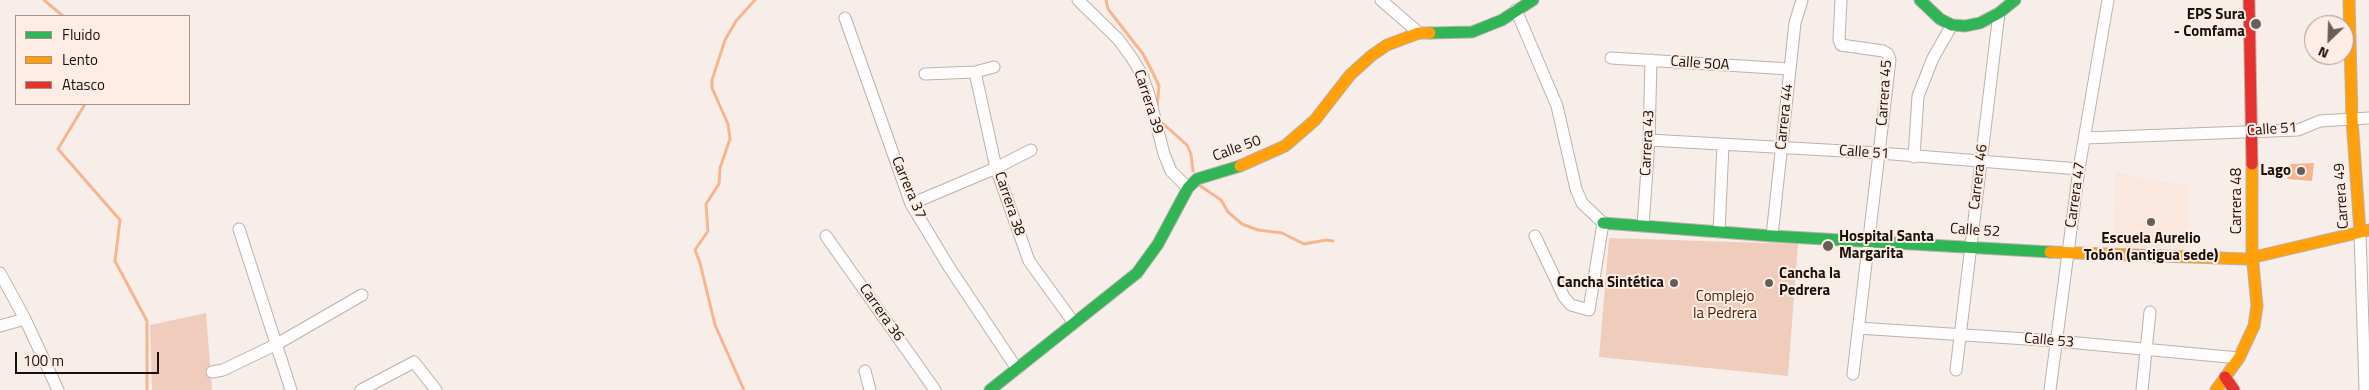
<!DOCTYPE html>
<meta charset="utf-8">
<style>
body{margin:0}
#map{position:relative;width:2369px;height:390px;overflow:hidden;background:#f7eeea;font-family:"Titillium Web",sans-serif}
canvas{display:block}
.legend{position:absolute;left:15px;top:15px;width:175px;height:90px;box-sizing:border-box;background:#fdede4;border:1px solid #a2958e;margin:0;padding:6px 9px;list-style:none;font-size:15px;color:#19100c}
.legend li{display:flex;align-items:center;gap:10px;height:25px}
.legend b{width:25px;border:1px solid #a2958e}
.north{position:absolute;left:2304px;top:15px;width:50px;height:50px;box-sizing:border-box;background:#fdede4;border:1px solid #a2958e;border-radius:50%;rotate:204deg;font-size:14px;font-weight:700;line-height:20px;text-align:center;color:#19100c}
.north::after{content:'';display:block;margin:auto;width:18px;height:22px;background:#675e5a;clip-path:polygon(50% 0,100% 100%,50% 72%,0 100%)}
.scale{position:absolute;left:15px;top:352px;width:144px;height:22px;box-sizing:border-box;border:2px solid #19100c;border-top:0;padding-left:6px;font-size:15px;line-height:18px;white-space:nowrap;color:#19100c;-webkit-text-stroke:4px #fdede4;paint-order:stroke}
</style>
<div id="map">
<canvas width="2369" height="390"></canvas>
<ul class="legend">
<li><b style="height:6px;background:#30b455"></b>Fluido</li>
<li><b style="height:6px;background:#ff9f0a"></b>Lento</li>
<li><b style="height:6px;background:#e5322d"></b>Atasco</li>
</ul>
<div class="north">N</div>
<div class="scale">100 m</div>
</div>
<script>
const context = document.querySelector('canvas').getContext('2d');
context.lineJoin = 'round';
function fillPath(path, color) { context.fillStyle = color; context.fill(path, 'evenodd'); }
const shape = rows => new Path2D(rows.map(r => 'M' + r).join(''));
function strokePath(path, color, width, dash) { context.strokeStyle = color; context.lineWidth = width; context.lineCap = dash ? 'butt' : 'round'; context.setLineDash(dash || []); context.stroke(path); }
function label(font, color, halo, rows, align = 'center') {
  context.font = font + ' "Titillium Web",sans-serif'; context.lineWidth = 4; context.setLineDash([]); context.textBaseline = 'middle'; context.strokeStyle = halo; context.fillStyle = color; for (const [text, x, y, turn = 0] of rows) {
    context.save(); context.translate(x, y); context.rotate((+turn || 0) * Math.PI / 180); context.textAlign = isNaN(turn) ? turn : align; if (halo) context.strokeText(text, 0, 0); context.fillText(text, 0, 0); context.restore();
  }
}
fillPath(shape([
 [2115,172,2151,180,2188,185,2189,250,2114,248]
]), '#fae7dd');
fillPath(shape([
 [1609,238,1798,244,1788,376,1599,357],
 [206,313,212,390,152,390,150,325]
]), '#efccbb');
fillPath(shape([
 [2314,163,2312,181,2287,179,2291,164]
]), '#f6b591');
strokePath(shape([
 [44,0,63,16],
 [1106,0,1108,9,1143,54,1153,73,1159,86,1157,108],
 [85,104,58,149,120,220,115,261,147,321,147,390],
 [1160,121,1187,145,1191,154,1193,171],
 [1199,185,1221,200,1228,212,1242,224,1258,230,1282,233,1304,244,1326,240,1333,241],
 [744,390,715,325,700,263,695,250,708,231,706,204,719,184,720,168,730,139,728,124,712,88,712,80,725,40,736,21,755,0]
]), '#f6b591', 3);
const street = shape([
 [1078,0,1118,39,1132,58,1142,75,1149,95,1164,154,1171,171,1188,188],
 [1381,0,1419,33],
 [1841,0,1839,40,1841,45,1883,51,1888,54,1890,60,1853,374],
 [1516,10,1557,106,1576,189,1582,203,1603,223,1589,310,1571,305,1564,297,1535,236],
 [845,18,911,204,949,267,1017,369],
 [1611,58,1790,69],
 [975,72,996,168,1029,261,1074,323],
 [925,74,975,72,994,67],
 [2085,138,2298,130,2320,121,2369,118],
 [1649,140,1880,153,2079,169],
 [1914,157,1918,96,1933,58,1952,25],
 [911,204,996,168,1031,150],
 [1643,226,1649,140,1651,60],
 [239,229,291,390],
 [1719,232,1723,145],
 [2360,232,2365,390],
 [826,236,935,390],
 [1772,236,1795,23,1802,0],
 [0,273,25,319,58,390],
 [0,326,25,319],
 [1858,328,2057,341,2239,358],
 [1956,370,1999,13],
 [865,371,870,390],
 [212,372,223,370,277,344,362,295],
 [361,390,414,362,436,390],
 [2050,390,2079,169,2108,0],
 [2142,390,2150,312]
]);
const fast = shape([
 [1920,0,1940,19,1952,25,1965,26,1980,23,1999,13,2015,0],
 [1430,33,1472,32,1502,20,1533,0],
 [1603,223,1772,236,2050,252],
 [990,390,1137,273,1158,244,1188,188,1197,179,1240,166]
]);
const slow = shape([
 [2349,0,2352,119,2360,232],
 [1240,166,1285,146,1315,120,1350,75,1371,56,1387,45,1419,33,1430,33],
 [2050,252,2246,259,2369,230],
 [2216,390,2239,358,2254,326,2257,306,2252,253,2252,164]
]);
const jam = shape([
 [2249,0,2252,164],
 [2225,377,2234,390]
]);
strokePath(street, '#bab2ad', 13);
strokePath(fast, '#bab2ad', 13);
strokePath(slow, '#bab2ad', 13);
strokePath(jam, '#bab2ad', 13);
strokePath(street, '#fefcfc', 11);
strokePath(fast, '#30b455', 11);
strokePath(slow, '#ff9f0a', 11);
strokePath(jam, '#e5322d', 11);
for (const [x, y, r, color] of [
 [2256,24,6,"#675e5a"],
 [2301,171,5,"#675e5a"],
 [2151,222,5,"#675e5a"],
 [1828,246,6,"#675e5a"],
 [1674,283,5,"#675e5a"],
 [1769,283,5,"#675e5a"]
]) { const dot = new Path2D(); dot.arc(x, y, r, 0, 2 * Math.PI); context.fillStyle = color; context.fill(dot); strokePath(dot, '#fdede4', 2); }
label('bold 15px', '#19100c', '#fdede4', [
 ["EPS Sura",2245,15],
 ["- Comfama",2245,32],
 ["Lago",2291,171],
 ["Hospital Santa",1839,237,"left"],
 ["Margarita",1839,254,"left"],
 ["Escuela Aurelio",2151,239,"center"],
 ["Tobón (antigua sede)",2151,256,"center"],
 ["Cancha la",1779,274,"left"],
 ["Pedrera",1779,291,"left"],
 ["Cancha Sintética",1664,283]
], 'right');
label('15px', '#19100c', '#fdede4', [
 ["Calle 50A",1700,64,4],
 ["Carrera 45",1885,93,-86],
 ["Carrera 39",1148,102,72],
 ["Carrera 44",1785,117,-84],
 ["Calle 51",2272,130,-4],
 ["Carrera 43",1648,143,-87],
 ["Calle 50",1237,149,-20],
 ["Calle 51",1864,153,4],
 ["Carrera 46",1979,177,-83],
 ["Carrera 37",908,188,67],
 ["Carrera 47",2076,195,-82],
 ["Carrera 49",2342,196,-94],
 ["Carrera 48",2237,201,-90],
 ["Carrera 38",1009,204,71],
 ["Calle 52",1975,231,4],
 ["Carrera 36",881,313,55],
 ["Calle 53",2049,341,5]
]);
label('15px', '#47240f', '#fdede4', [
 ["Complejo",1725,297],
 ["la Pedrera",1725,314]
]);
</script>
